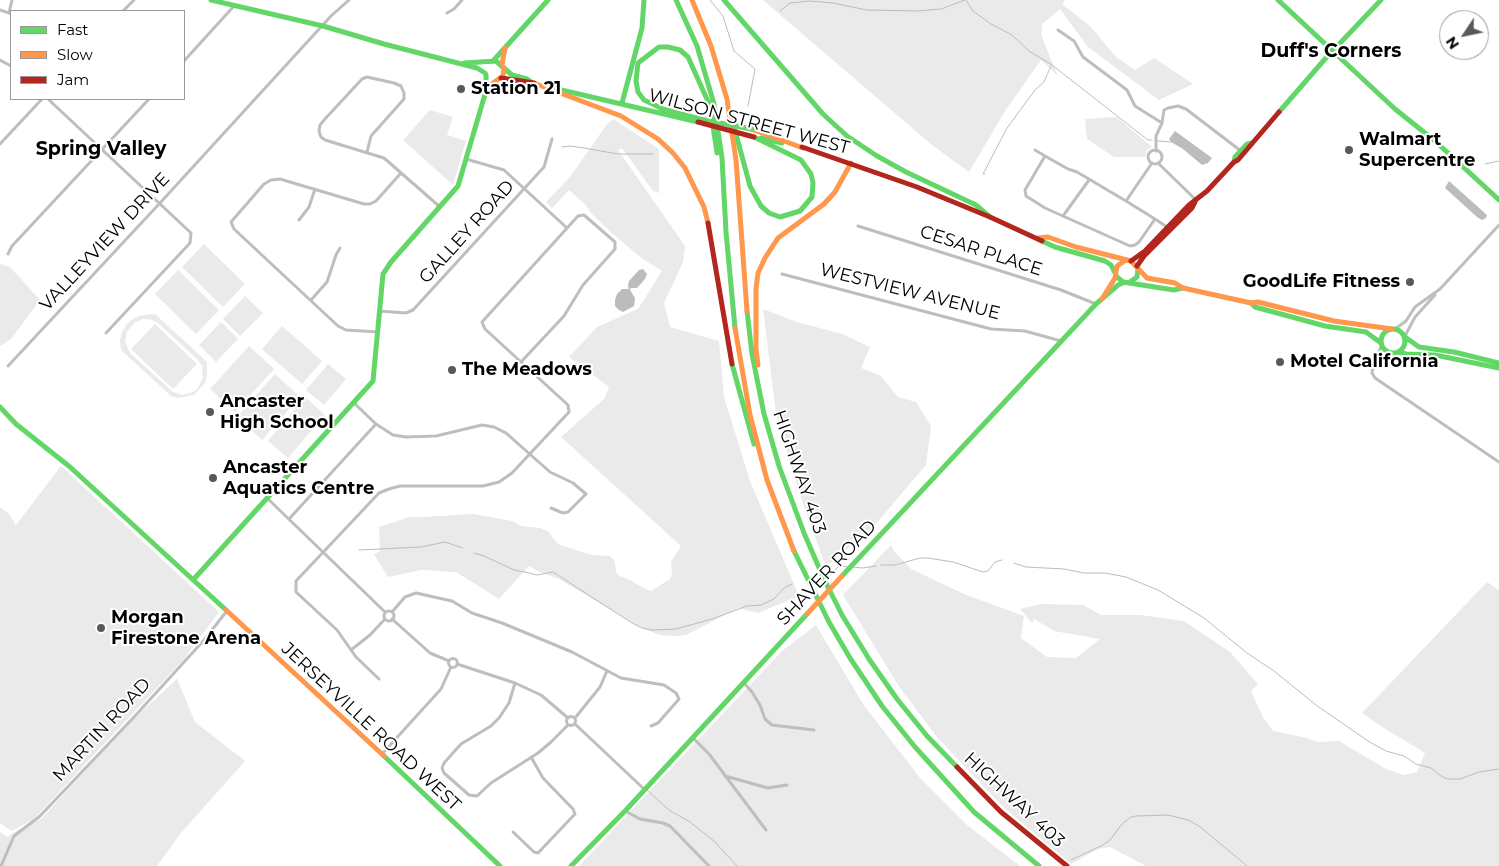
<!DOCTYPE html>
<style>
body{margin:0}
#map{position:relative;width:1499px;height:866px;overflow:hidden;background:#fff;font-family:Montserrat,sans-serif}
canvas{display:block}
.legend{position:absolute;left:10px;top:10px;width:175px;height:90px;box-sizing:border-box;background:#fff;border:1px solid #999;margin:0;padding:6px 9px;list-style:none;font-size:15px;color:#000}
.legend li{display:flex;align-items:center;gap:10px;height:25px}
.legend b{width:25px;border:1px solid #999}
.north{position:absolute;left:1439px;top:10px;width:50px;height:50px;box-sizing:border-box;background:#fff;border:1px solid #999;border-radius:50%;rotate:236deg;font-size:14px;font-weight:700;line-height:20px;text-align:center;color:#000}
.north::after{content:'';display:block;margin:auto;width:18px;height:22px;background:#595959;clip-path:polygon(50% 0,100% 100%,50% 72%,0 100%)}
</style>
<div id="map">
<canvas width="1499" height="866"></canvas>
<ul class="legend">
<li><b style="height:6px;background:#63d668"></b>Fast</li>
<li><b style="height:6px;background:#ff974d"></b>Slow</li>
<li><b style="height:6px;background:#b3261e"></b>Jam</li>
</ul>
<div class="north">N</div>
</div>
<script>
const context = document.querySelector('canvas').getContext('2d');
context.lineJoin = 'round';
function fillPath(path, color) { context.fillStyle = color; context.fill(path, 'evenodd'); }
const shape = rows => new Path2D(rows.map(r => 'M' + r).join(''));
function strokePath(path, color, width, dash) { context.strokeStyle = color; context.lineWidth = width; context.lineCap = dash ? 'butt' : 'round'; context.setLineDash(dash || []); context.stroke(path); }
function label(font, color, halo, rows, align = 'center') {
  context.font = font + ' Montserrat,sans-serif'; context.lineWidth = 4; context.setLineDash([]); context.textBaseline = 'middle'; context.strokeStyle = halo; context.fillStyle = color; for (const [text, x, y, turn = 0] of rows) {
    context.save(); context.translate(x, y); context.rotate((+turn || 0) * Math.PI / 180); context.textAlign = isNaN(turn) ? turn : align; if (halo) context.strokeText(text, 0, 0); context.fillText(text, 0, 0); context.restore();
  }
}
fillPath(shape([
 [763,0,1065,0,1062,4,1090,26,1116,57,1135,70,1154,58,1193,84,1159,100,1088,47,1060,9,1042,24,1041,35,1058,76,1041,60,1005,111,969,172,932,145],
 [430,110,453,117,447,135,466,141,453,185,403,140],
 [1117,117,1152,147,1147,150,1145,157,1114,157,1087,139,1085,119],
 [613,119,659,149,659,193,653,191,622,148,618,150,685,246,683,262,664,303,670,327,719,341,724,397,750,481,799,596,758,613,738,608,686,635,673,636,659,635,636,625,559,579,538,571,529,566,499,599,456,572,421,570,388,577,374,554,380,551,379,527,410,517,423,517,474,514,512,521,521,526,540,528,549,532,555,541,560,545,592,555,610,556,615,562,616,572,619,576,630,580,645,589,651,591,670,579,672,575,671,562,681,546,561,437,605,398,609,387,569,357,597,327,638,309,662,271,640,257,614,235,592,214,585,204,569,190,552,208,546,202,570,177,607,124],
 [204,244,245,284,223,307,182,267],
 [0,264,10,267,40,300,11,339,0,346],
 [178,270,219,310,196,334,155,294],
 [245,296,263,313,240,336,223,319],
 [763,309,797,322,842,334,870,347,861,368,881,376,898,397,916,402,931,426,926,465,874,526,826,567,799,492,776,414],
 [155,314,207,362,207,376,205,383,194,395,178,398,171,396,121,350,120,341,122,332,127,324,134,318,143,315],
 [143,319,149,319,158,323,199,361,202,366,203,377,198,388,193,392,182,395,173,392,130,353,125,341,127,332,134,323],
 [221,322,238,339,216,362,199,345],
 [155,324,197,364,173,389,131,349],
 [282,326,322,361,302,384,262,349],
 [249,346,274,369,235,412,210,389],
 [328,364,346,379,324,405,306,390],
 [275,374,300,397,262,440,237,417],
 [305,397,325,415,288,458,268,441],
 [61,466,219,612,184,659,34,819,12,831,0,823,0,507,9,514,16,525],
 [891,545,894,551,911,569,964,594,1024,616,1021,638,1047,657,1076,658,1100,639,1054,631,1034,619,1032,623,1020,609,1041,604,1083,605,1101,615,1141,615,1184,621,1230,652,1258,684,1251,691,1263,717,1273,731,1307,738,1317,742,1339,741,1386,769,1404,775,1417,772,1425,753,1376,723,1362,713,1487,582,1499,590,1499,866,1146,866,1110,847,1098,849,1071,864,1002,806,937,737,900,688,843,595],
 [816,625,863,704,920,778,967,825,1020,866,579,866,782,651],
 [177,679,195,722,245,761,181,833,157,866,0,866,0,832,7,837,18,830,42,818,132,720]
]), '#eaeaea');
fillPath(shape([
 [1175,131,1212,158,1208,163,1202,165,1183,149,1171,142,1169,139],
 [1449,181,1487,215,1486,218,1482,220,1477,217,1445,188],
 [643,269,647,274,645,279,637,288,631,288,630,290,635,298,634,306,623,312,619,310,615,306,615,300,617,294,622,289,629,289,628,286,629,281,639,270]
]), '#bcbcbc');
strokePath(shape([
 [710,0,723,16,734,51,755,69,748,106],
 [966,0,973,11,991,24,1012,35,1029,51,1052,65,1148,140,1152,140],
 [780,11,790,3,810,1,833,3,867,10,918,11,941,9,965,0],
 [1158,141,1171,142],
 [562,147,570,146,584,148,618,154,653,154],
 [1485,164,1499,161],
 [985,174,983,174,1007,128,1035,90,1044,82,1051,66],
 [359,550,421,547,445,542,463,548],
 [474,553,484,556,514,570,525,572,537,575,553,572,632,623,642,628,652,630,676,629,712,619,747,606,761,605,774,599,784,588,792,584],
 [1014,563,1026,567,1064,569,1084,573,1105,573,1126,577,1158,590,1204,618,1247,653,1274,671,1316,705,1368,741,1386,751,1404,756,1416,764,1431,768,1441,776,1447,779,1460,779,1479,772,1499,769],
 [881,565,895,565,920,558,928,558,953,562,983,572,988,571,995,562,1002,560],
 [852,567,863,568,876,566],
 [830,575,839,566,848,567],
 [647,790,669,810,690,822,714,841,737,866],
 [1071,860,1103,845,1110,840,1122,824,1131,817,1136,816,1168,815,1188,820,1199,826,1247,866]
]), '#bcbcbc', 1);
strokePath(shape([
 [0,10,9,13],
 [123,11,134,0],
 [447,13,454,9,462,0],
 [11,14,9,13,12,0],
 [1058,30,1074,41,1083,57,1127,90,1135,106,1162,123],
 [0,60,11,66],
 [184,61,234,6],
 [48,99,191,233,190,243,106,333],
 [0,144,42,99],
 [1035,150,1045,156],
 '1148 157a7 7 0 1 1 14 0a7 7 0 1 1-14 0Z',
 [1156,151,1156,136,1162,123,1164,110,1168,108,1178,106,1186,109,1241,151],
 [367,152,371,136,404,99,404,93,401,86,394,83,367,77,362,79,325,119,320,125,319,131,321,137,325,140,384,158,440,207],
 [466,159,504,170,567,228],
 [1158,163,1196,200],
 [1126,201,1152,163],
 [1063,216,1089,180],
 [1155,219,1139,242,1135,245,1130,246,1045,208,1026,196,1025,190,1045,156,1068,169,1077,172,1126,201,1155,219,1167,227],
 [299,220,309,207,315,189],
 [858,226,1061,290,1096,304],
 [8,254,12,246,149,99],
 [782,274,991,329,1025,331,1061,341],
 [311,300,327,282,336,255,340,248],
 [379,311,406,313,413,310,544,167,552,139],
 [1395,329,1406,321,1415,307,1440,289,1499,225],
 [378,332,346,330,338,326,234,229,231,222,264,184,271,180,280,179,364,204,370,204,376,201,401,173],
 [1405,336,1415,317,1435,295],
 [1382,345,1373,364,1372,373,1375,378,1499,462],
 [8,366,160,203,331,16,349,0],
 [1373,369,1382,359,1394,353],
 [354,403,376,424,393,435,406,437,436,436,482,425,494,427,506,433,550,472,573,483,586,494,568,512,563,513,551,508],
 [267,498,385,612],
 [289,519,376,424],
 '384 616a5 5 0 1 1 10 0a5 5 0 1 1-10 0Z',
 [392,612,405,597,416,593,452,601,472,613,502,623,572,652,621,678,664,685,676,693,679,699,658,723,651,726],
 [392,619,430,653,449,661],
 [351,650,370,635,385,619],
 '448.5 663a4.5 4.5 0 1 1 9 0a4.5 4.5 0 1 1-9 0Z',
 [457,664,515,683,541,695,568,718],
 [379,679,356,657,337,630,296,592,296,581,379,493,389,489,400,486,483,486,499,482,512,473,569,412,568,405,485,329,482,322,578,216,584,215,615,242,615,249,583,285,564,316,521,362],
 [515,683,509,703,499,718,491,726,461,744,444,763,442,768,444,773,469,795,477,796,491,783,538,753,551,742,568,725],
 [744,683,752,692,760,705,765,719,772,725,814,730],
 '566.5 721a4.5 4.5 0 1 1 9 0a4.5 4.5 0 1 1-9 0Z',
 [575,718,600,687,607,671],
 [575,724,644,789],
 [693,738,709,754,766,830],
 [382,754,441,689,451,667],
 [725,776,768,788,787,785],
 [625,811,640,819,663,823,670,826,709,866],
 [513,832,534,852,538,853,575,814,573,809,543,778,531,757],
 [1,866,14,836,40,816,134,717,205,639,226,612]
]), '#bebebe', 3);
strokePath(shape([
 [211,0,323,26,384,44,477,68,485,73],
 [676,0,697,46,714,104,722,158,726,232,735,328],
 [724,0,823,114,847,136,877,156,906,172,976,205,990,217],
 [1278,0,1395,109,1435,141,1499,200],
 [493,61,548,0],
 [464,63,496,61,512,75,527,79,531,82],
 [553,88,698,122],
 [622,103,642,28,644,0],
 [1279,112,1325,59,1381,0],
 [700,119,663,109,644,100,638,92,636,81,638,63,659,47,668,47,680,50,688,57,710,106,717,153],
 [734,127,750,186,761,206,769,213,780,217,800,211,812,197,813,183,811,174,801,160,754,137],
 [761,138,782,143],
 [1234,162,1235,157,1247,144,1252,143],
 [1042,241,1055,247,1105,261,1111,265,1117,277,1123,282,1174,290,1183,288],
 [1130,282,1137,277,1138,269],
 [1251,303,1255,307,1325,326,1366,332,1381,343],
 [747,311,752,354,764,414,779,466,804,533,823,577,842,615,869,659,897,699,927,736,957,767],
 '1381 341a12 12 0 1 1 24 0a12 12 0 1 1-24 0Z',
 [1405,337,1419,347,1454,352,1499,363],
 [1398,352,1406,354,1435,355,1499,368],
 [732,364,754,444],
 [0,407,16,424,70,467,226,610],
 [794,551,829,622,850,658,882,706,915,747,974,812,1039,866],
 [842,576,1096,304,1118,285,1125,282],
 [193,580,373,381,383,274,391,262,458,186,486,91,486,75],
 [384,756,500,866],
 [571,866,625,811,807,614]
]), '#63d668', 5);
strokePath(shape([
 [692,0,711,46,727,99,736,160,747,311],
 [502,64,505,48],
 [531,82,621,116,658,139,673,153,685,168,704,207,708,223],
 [487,90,493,83,503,76,504,68],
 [751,129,803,148],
 [1038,238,1048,237,1076,247,1131,261,1147,278,1175,283,1183,288,1251,303,1258,302,1334,321,1392,329],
 [1102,299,1115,278,1117,266,1126,260],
 [735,328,750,415,767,480,794,551],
 [758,365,756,349,756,289,758,273,765,258,778,238,824,204,835,192,851,163],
 [226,610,384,756]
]), '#ff974d', 5);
strokePath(shape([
 [501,78,534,83],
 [802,147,917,187,990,217,1042,241],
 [708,223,732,364],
 [1131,261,1145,251,1189,205,1207,191,1234,162,1238,160,1279,112],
 [1137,266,1144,256,1192,208,1195,202],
 [957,767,1001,812,1067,866]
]), '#b3261e', 5);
strokePath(shape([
 [700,119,751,129]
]), '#63d668', 5);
strokePath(shape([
 [807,614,842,576]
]), '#ff974d', 5);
strokePath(shape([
 [698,122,754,137]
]), '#b3261e', 5);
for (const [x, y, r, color] of [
 [461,89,5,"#595959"],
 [1349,150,5,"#595959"],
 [1410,282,5,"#595959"],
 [1280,362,5,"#595959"],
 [452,370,5,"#595959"],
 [210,412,5,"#595959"],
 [213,478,5,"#595959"],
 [101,628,5,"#595959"]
]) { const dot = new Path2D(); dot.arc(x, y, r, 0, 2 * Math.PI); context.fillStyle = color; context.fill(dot); strokePath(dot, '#fff', 2); }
label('bold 18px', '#000', '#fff', [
 ["Station 21",471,89],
 ["Walmart",1359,140],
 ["Supercentre",1359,161],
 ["GoodLife Fitness",1400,282,"right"],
 ["Motel California",1290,362],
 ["The Meadows",462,370],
 ["Ancaster",220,402],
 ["High School",220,423],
 ["Ancaster",223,468],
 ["Aquatics Centre",223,489],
 ["Morgan",111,618],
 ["Firestone Arena",111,639]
], 'left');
label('18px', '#000', '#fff', [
 ["WILSON STREET WEST",749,122,15],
 ["GALLEY ROAD",467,232,-48],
 ["VALLEYVIEW DRIVE",105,242,-47],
 ["CESAR PLACE",981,251,18],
 ["WESTVIEW AVENUE",910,292,14],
 ["HIGHWAY 403",799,472,71],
 ["SHAVER ROAD",827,573,-47],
 ["JERSEYVILLE ROAD WEST",371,727,43],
 ["MARTIN ROAD",102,730,-47],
 ["HIGHWAY 403",1014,800,43]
]);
label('bold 19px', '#000', '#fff', [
 ["Duff's Corners",1331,51],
 ["Spring Valley",101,149]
]);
</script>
